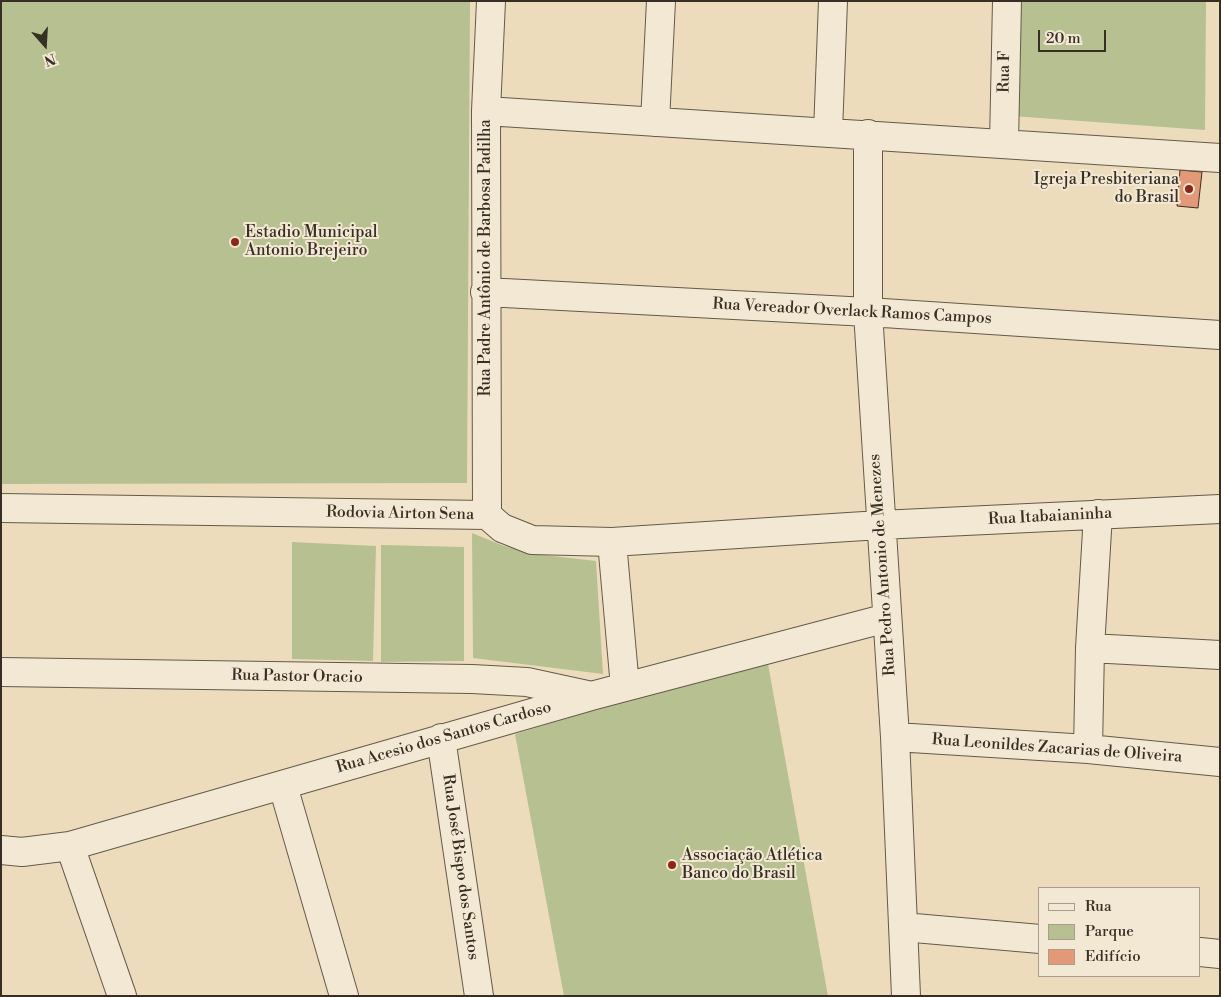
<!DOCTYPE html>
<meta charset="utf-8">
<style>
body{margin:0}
#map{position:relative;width:1221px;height:997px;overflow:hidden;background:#eddcbc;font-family:"Libre Bodoni",serif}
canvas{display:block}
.frame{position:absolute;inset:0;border:2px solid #372f24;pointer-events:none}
.legend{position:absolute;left:1038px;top:887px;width:162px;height:90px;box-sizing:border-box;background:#f3e8d3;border:1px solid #a89e8d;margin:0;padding:6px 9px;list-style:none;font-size:15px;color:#372f24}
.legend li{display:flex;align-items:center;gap:10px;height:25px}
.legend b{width:25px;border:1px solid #a89e8d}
.north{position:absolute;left:20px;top:20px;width:50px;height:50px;-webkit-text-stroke:4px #f3e8d3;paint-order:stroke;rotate:161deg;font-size:14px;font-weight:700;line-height:20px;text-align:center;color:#372f24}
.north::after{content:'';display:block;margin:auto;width:18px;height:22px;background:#372f24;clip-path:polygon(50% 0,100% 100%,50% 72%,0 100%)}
.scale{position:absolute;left:1038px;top:30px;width:68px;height:22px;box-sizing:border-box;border:2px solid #372f24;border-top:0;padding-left:6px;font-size:15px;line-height:18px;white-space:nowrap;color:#372f24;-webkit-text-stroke:4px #f3e8d3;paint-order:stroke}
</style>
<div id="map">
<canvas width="1221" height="997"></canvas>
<div class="frame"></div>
<ul class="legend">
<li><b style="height:6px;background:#f3e8d3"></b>Rua</li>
<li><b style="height:14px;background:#b7c091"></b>Parque</li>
<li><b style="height:14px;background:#e39977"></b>Edifício</li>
</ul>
<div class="north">N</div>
<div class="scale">20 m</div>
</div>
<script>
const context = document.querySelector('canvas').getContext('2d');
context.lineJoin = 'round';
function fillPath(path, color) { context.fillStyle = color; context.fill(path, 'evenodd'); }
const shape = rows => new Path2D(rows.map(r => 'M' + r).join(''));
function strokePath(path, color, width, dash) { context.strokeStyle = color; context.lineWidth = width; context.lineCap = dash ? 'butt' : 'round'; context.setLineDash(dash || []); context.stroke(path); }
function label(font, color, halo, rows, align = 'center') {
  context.font = font + ' "Libre Bodoni",serif'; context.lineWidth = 4; context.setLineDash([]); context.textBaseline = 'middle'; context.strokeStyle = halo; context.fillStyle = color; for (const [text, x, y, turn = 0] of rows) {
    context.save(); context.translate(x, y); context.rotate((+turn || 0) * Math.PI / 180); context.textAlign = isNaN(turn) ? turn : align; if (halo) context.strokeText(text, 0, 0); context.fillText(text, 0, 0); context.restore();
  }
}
fillPath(shape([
 [1,1,470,1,467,483,1,484],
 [1016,1,1206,1,1205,130,1012,116],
 [472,533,504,546,536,554,596,561,603,674,473,658],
 [292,542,376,546,373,661,292,659],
 [381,545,464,547,464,661,381,662],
 [768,664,828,996,564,996,515,734,628,700]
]), '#b7c091');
const building = shape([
 [1180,170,1202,172,1198,208,1177,206,1180,170]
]);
fillPath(building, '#e39977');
strokePath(building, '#372f24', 1);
const minor = shape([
 [486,111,1220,158],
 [655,122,661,1],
 [828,132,833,1],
 [868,134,868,312,895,737,906,996],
 [1004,143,1007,1],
 [485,292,868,312,1220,335],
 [1,508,487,515,502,528,532,540,612,542,880,525,1220,509],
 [487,515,486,111,491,1],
 [612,542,625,687],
 [1090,648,1220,655],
 [1,672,472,679,527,682,587,695],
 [895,737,1088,749,1220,762],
 [441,738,479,996],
 [1088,749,1090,648,1098,514],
 [283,786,344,996],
 [70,846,122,996],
 [1,850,22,852,70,846,591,696,887,618],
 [903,927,1040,939],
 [1200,952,1220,954]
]);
strokePath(minor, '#645a4a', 30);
strokePath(minor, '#f3e8d3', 28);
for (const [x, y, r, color] of [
 [1189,189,5,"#8f2418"],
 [235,242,5,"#8f2418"],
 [672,865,5,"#8f2418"]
]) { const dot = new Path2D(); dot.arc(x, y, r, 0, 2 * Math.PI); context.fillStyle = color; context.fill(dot); strokePath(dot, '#f3e8d3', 2); }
label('16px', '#372f24', '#f3e8d3', [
 ["Rua F",1005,72,-89],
 ["Rua Padre Antônio de Barbosa Padilha",486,258,-90],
 ["Rua Vereador Overlack Ramos Campos",852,312,3],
 ["Rodovia Airton Sena",400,514,1],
 ["Rua Itabaianinha",1050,517,-3],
 ["Rua Pedro Antonio de Menezes",883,565,-94],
 ["Rua Pastor Oracio",297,677,1],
 ["Rua Acesio dos Santos Cardoso",444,738,-16],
 ["Rua Leonildes Zacarias de Oliveira",1057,749,4],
 ["Rua José Bispo dos Santos",460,867,82]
]);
label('16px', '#372f24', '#f3e8d3', [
 ["Igreja Presbiteriana",1179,180,"right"],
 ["do Brasil",1179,198,"right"],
 ["Estadio Municipal",245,233],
 ["Antonio Brejeiro",245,251],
 ["Associação Atlética",682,856],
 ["Banco do Brasil",682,874]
], 'left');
</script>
